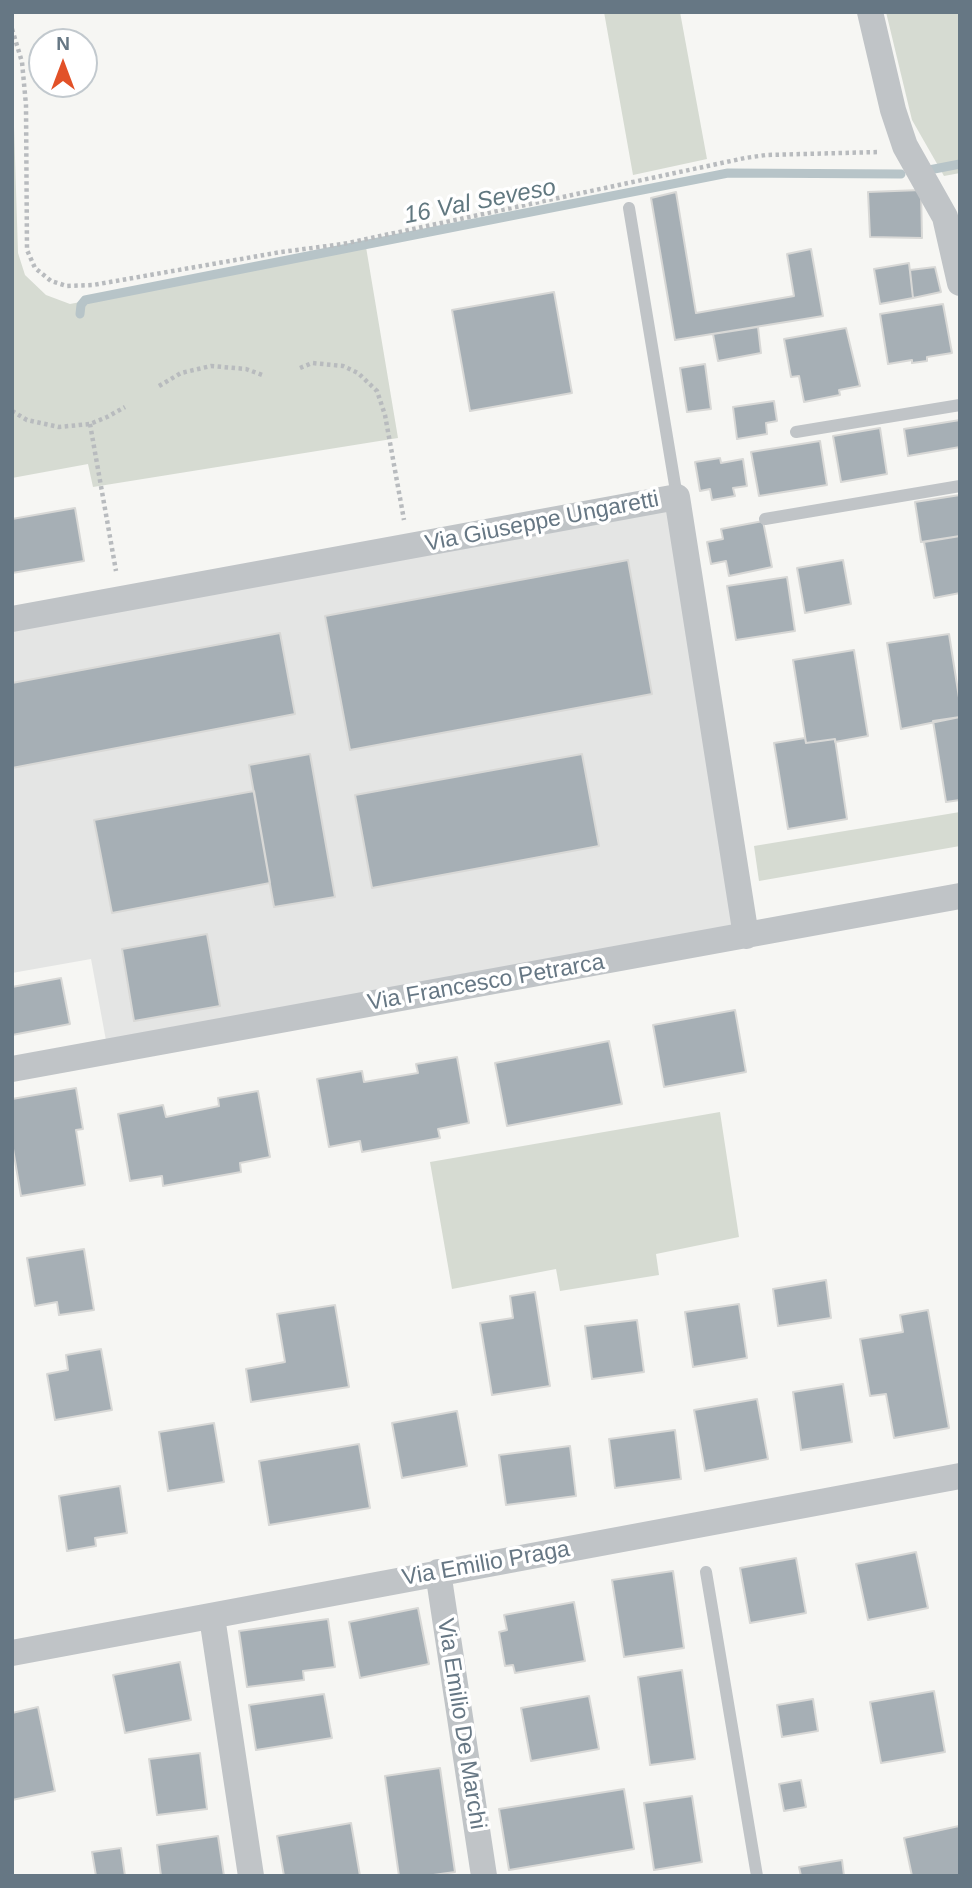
<!DOCTYPE html>
<style>
body{margin:0}
#map{position:relative;width:972px;height:1888px;overflow:hidden;background:#f6f6f3;font-family:Arial,sans-serif}
canvas{display:block}
.frame{position:absolute;inset:0;border:14px solid #667784;pointer-events:none}
.north{position:absolute;left:28px;top:28px;width:70px;height:70px;box-sizing:border-box;background:#fff;border:2px solid #c2c9ce;border-radius:50%;rotate:0deg;font-size:19px;font-weight:700;line-height:28px;text-align:center;color:#667784}
.north::after{content:'';display:block;margin:auto;width:24px;height:32px;background:#e25128;clip-path:polygon(50% 0,100% 100%,50% 72%,0 100%)}
</style>
<div id="map">
<canvas width="972" height="1888"></canvas>
<div class="frame"></div>
<div class="north">N</div>
</div>
<script>
const context = document.querySelector('canvas').getContext('2d');
context.lineJoin = 'round';
function fillPath(path, color) { context.fillStyle = color; context.fill(path, 'evenodd'); }
const shape = rows => new Path2D(rows.map(r => 'M' + r).join(''));
function strokePath(path, color, width, dash) { context.strokeStyle = color; context.lineWidth = width; context.lineCap = dash ? 'butt' : 'round'; context.setLineDash(dash || []); context.stroke(path); }
function label(font, color, halo, rows, align = 'center') {
  context.font = font + ' Arial,sans-serif'; context.lineWidth = 7; context.setLineDash([]); context.textBaseline = 'middle'; context.strokeStyle = halo; context.fillStyle = color; for (const [text, x, y, turn = 0] of rows) {
    context.save(); context.translate(x, y); context.rotate((+turn || 0) * Math.PI / 180); context.textAlign = isNaN(turn) ? turn : align; if (halo) context.strokeText(text, 0, 0); context.fillText(text, 0, 0); context.restore();
  }
}
fillPath(shape([
 [670,505,736,933,107,1046,91,959,12,973,12,626]
]), '#e4e5e4');
fillPath(shape([
 [604,12,680,12,707,159,633,175],
 [886,12,960,12,960,173,944,176,912,120],
 [12,63,18,253,25,275,46,295,70,304,366,247,398,438,93,487,88,464,12,478],
 [960,812,960,846,759,881,754,846],
 [720,1112,739,1237,656,1254,659,1275,560,1291,556,1269,452,1289,430,1162]
]), '#d6dbd2');
strokePath(shape([
 [929,170,960,164],
 [80,314,81,305,85,300,728,173,901,174]
]), '#b7c4c8', 9);
const building = shape([
 [921,190,922,238,870,237,868,192,921,190],
 [676,192,696,313,794,296,787,254,811,249,823,316,675,340,651,198,676,192],
 [909,263,913,298,880,304,874,269,909,263],
 [935,267,941,292,913,298,910,270,935,267],
 [554,292,572,393,470,411,452,310,554,292],
 [943,304,952,353,927,357,927,361,912,363,912,360,888,364,880,314,943,304],
 [758,327,761,353,718,361,713,334,758,327],
 [846,328,860,386,839,390,840,395,804,402,799,376,791,377,784,339,846,328],
 [705,364,711,409,687,412,680,368,705,364],
 [774,401,777,421,766,423,767,434,737,439,733,407,774,401],
 [960,420,960,447,908,456,904,429,960,420],
 [880,428,887,474,841,482,833,436,880,428],
 [820,441,827,485,759,496,751,452,820,441],
 [720,458,721,463,743,459,747,486,733,488,735,496,712,500,710,489,700,491,695,462,720,458],
 [960,495,960,536,921,542,915,502,960,495],
 [75,508,84,561,12,573,12,519,75,508],
 [763,521,772,567,729,576,726,561,711,564,707,542,723,539,721,529,763,521],
 [960,536,960,593,934,598,924,542,960,536],
 [628,560,652,694,350,750,325,616,628,560],
 [843,560,851,604,805,613,797,568,843,560],
 [787,577,795,631,736,640,727,586,787,577],
 [280,633,295,714,12,768,12,683,280,633],
 [949,634,960,704,960,717,901,729,887,643,949,634],
 [854,650,868,736,835,742,835,739,806,743,793,660,854,650],
 [960,717,960,800,946,802,933,721,960,717],
 [805,738,806,743,835,739,847,819,788,829,774,743,805,738],
 [310,754,335,897,274,907,249,765,310,754],
 [582,754,599,846,372,888,355,795,582,754],
 [254,791,270,883,112,913,94,820,254,791],
 [207,934,220,1006,134,1021,122,949,207,934],
 [61,978,70,1024,12,1035,12,987,61,978],
 [735,1010,746,1072,664,1087,653,1025,735,1010],
 [609,1041,622,1104,507,1126,495,1063,609,1041],
 [457,1057,469,1123,438,1129,440,1138,362,1152,360,1141,329,1147,317,1079,362,1071,364,1082,418,1073,416,1064,457,1057],
 [76,1088,83,1129,76,1130,85,1185,21,1196,12,1143,12,1099,76,1088],
 [258,1091,270,1157,240,1163,241,1172,163,1186,162,1176,130,1181,118,1114,163,1105,166,1117,219,1106,218,1098,258,1091],
 [84,1249,94,1310,59,1315,57,1302,35,1306,27,1258,84,1249],
 [826,1280,831,1318,778,1326,773,1289,826,1280],
 [535,1292,550,1386,492,1395,480,1323,513,1318,510,1296,535,1292],
 [739,1304,747,1358,693,1367,685,1312,739,1304],
 [335,1305,349,1387,251,1402,246,1369,285,1362,277,1314,335,1305],
 [928,1310,949,1428,894,1438,886,1394,870,1396,860,1339,903,1332,900,1315,928,1310],
 [637,1320,644,1372,592,1379,585,1326,637,1320],
 [101,1349,112,1410,55,1420,47,1374,68,1370,66,1355,101,1349],
 [843,1384,852,1442,801,1450,793,1392,843,1384],
 [757,1399,768,1459,705,1471,694,1410,757,1399],
 [457,1411,467,1466,402,1478,392,1423,457,1411],
 [214,1423,224,1482,168,1491,159,1432,214,1423],
 [675,1430,681,1479,615,1488,609,1439,675,1430],
 [359,1444,370,1508,269,1525,259,1461,359,1444],
 [570,1446,576,1496,506,1505,499,1455,570,1446],
 [120,1486,127,1533,95,1538,96,1546,67,1551,59,1496,120,1486],
 [916,1552,928,1608,868,1620,856,1564,916,1552],
 [796,1558,806,1613,750,1623,740,1568,796,1558],
 [673,1571,684,1648,624,1657,612,1580,673,1571],
 [574,1602,585,1661,515,1673,513,1665,505,1666,499,1632,507,1630,504,1615,574,1602],
 [418,1608,429,1664,360,1678,349,1622,418,1608],
 [328,1619,335,1667,303,1671,304,1680,247,1687,239,1631,328,1619],
 [180,1662,191,1720,125,1733,113,1675,180,1662],
 [682,1670,695,1759,650,1765,638,1677,682,1670],
 [934,1691,945,1752,881,1763,870,1702,934,1691],
 [324,1694,332,1738,256,1750,249,1705,324,1694],
 [589,1696,599,1749,531,1761,521,1708,589,1696],
 [813,1699,818,1731,782,1737,777,1705,813,1699],
 [38,1707,55,1791,12,1800,12,1713,38,1707],
 [200,1753,207,1809,157,1815,149,1759,200,1753],
 [440,1768,455,1872,426,1876,399,1876,385,1776,440,1768],
 [801,1780,806,1807,784,1811,779,1784,801,1780],
 [624,1789,634,1849,509,1870,499,1809,624,1789],
 [692,1796,702,1862,654,1870,644,1803,692,1796],
 [351,1823,360,1876,284,1876,277,1836,351,1823],
 [959,1826,960,1876,912,1876,904,1838,959,1826],
 [218,1836,224,1876,161,1876,157,1845,218,1836],
 [121,1848,125,1876,96,1876,92,1852,121,1848],
 [842,1860,844,1876,801,1876,799,1867,842,1860]
]);
fillPath(building, '#a6afb5');
strokePath(building, '#d8d8d6', 2);
strokePath(shape([
 [12,29,22,62,26,105,27,250,35,268,51,281,67,286,93,285,281,252,343,244,745,158,766,155,879,152],
 [300,368,312,363,343,366,358,373,377,391,385,415,404,520],
 [159,386,181,373,211,366,246,369,265,376],
 [12,411,27,420,59,427,90,424,107,417,125,407],
 [90,424,116,571]
]), '#b8bbbe', 4.5, [3.5, 3.5]);
strokePath(shape([
 [629,208,677,497],
 [796,432,960,405],
 [765,519,960,486],
 [706,1572,757,1876]
]), '#c0c4c7', 12);
strokePath(shape([
 [870,12,893,110,905,146,945,217,960,283],
 [12,619,677,497,746,936],
 [12,1069,960,896],
 [438,1572,484,1876],
 [212,1617,251,1876],
 [12,1653,960,1476]
]), '#c0c4c7', 26);
label('23px', '#667784', '#fff', [
 ["Via Giuseppe Ungaretti",542,522,-11],
 ["Via Francesco Petrarca",486,983,-10],
 ["Via Emilio Praga",486,1564,-10],
 ["Via Emilio De Marchi",461,1724,81]
]);
label('italic 24px', '#617880', '#fff', [
 ["16 Val Seveso",480,202,-11]
]);
</script>
